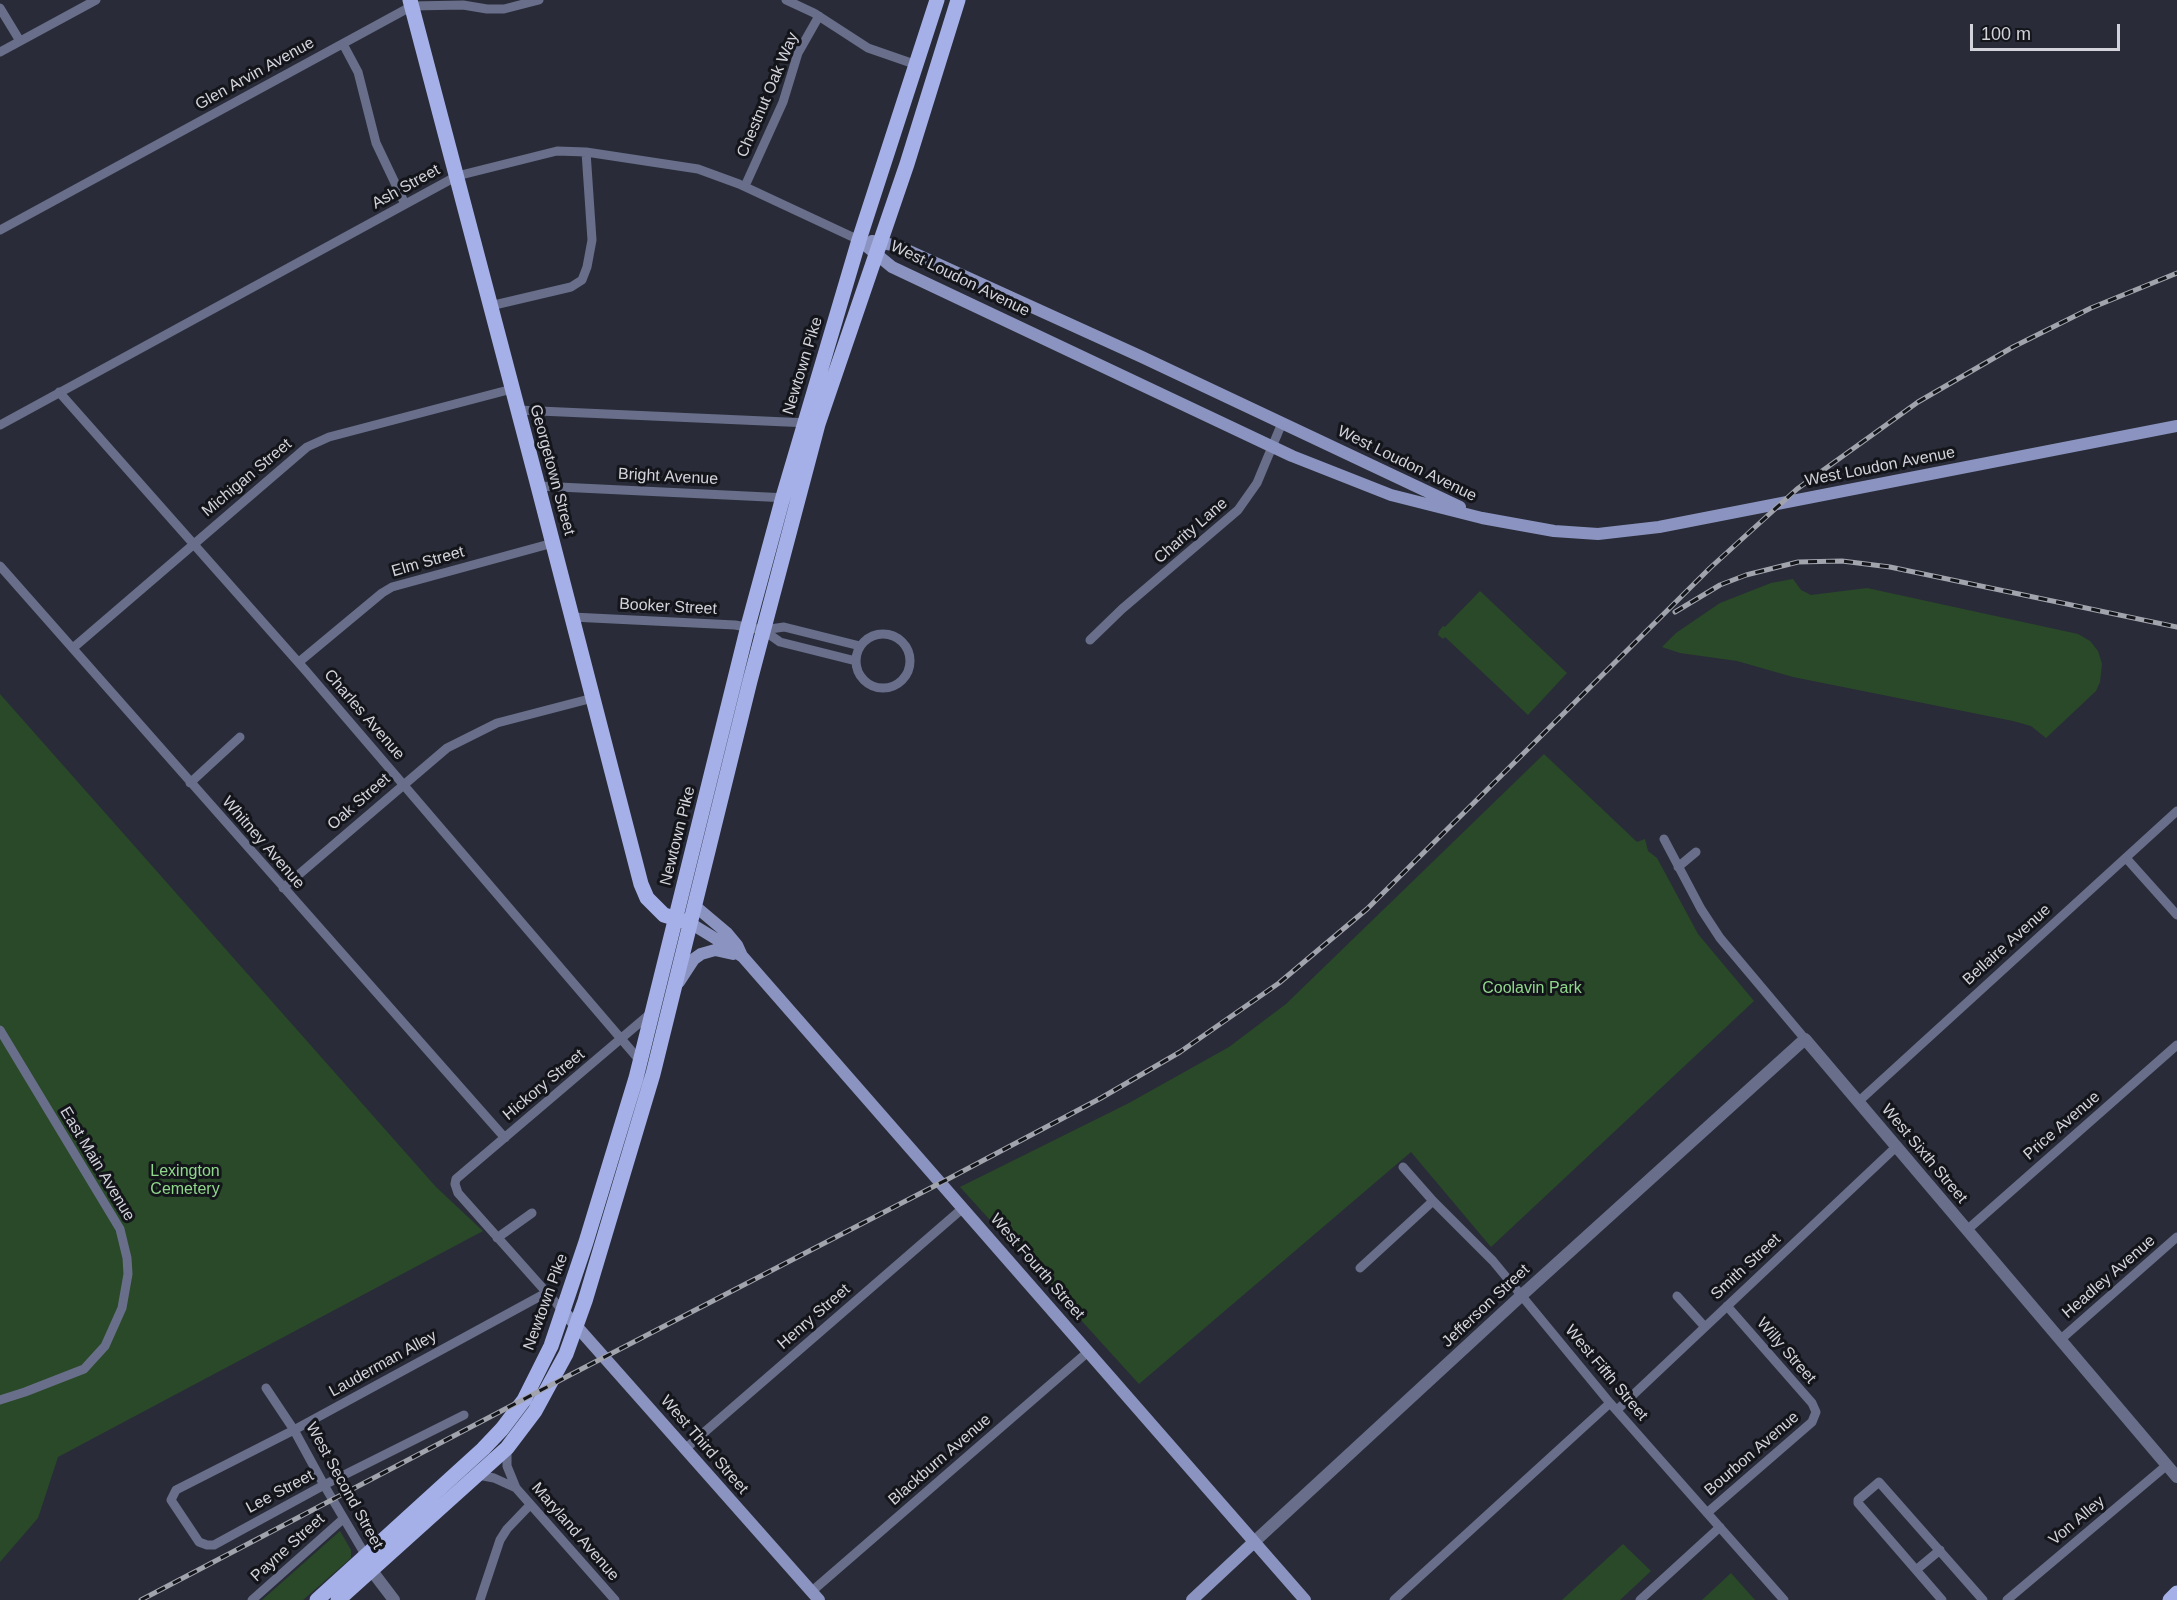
<!DOCTYPE html>
<style>
body{margin:0}
#map{position:relative;width:2177px;height:1600px;overflow:hidden;background:#292c38;font-family:Arial,sans-serif}
canvas{display:block}
.scale{position:absolute;left:1970px;top:24px;width:150px;height:27px;box-sizing:border-box;border:3px solid #d2d3db;border-top:0;padding-left:8px;font-size:18px;line-height:21px;white-space:nowrap;color:#d2d3db;-webkit-text-stroke:4px #13151a;paint-order:stroke}
</style>
<div id="map">
<canvas width="2177" height="1600"></canvas>
<div class="scale">100 m</div>
</div>
<script>
const context = document.querySelector('canvas').getContext('2d');
context.lineJoin = 'round';
function fillPath(path, color) { context.fillStyle = color; context.fill(path, 'evenodd'); }
const shape = rows => new Path2D(rows.map(r => 'M' + r).join(''));
function strokePath(path, color, width, dash) { context.strokeStyle = color; context.lineWidth = width; context.lineCap = dash ? 'butt' : 'round'; context.setLineDash(dash || []); context.stroke(path); }
function label(font, color, halo, rows, align = 'center') {
  context.font = font + ' Arial,sans-serif'; context.lineWidth = 6; context.setLineDash([]); context.textBaseline = 'middle'; context.strokeStyle = halo; context.fillStyle = color; for (const [text, x, y, turn = 0] of rows) {
    context.save(); context.translate(x, y); context.rotate((+turn || 0) * Math.PI / 180); context.textAlign = isNaN(turn) ? turn : align; if (halo) context.strokeText(text, 0, 0); context.fillText(text, 0, 0); context.restore();
  }
}
fillPath(shape([
 [1793,579,1801,590,1811,595,1867,588,2078,634,2090,641,2098,651,2102,664,2100,682,2096,691,2046,738,2031,726,2013,721,1793,677,1737,661,1680,653,1662,647,1676,633,1720,603,1771,583],
 [1480,591,1567,673,1528,715,1445,637,1443,639,1438,635,1439,631,1443,626,1445,627],
 [0,694,436,1187,483,1231,58,1457,38,1518,0,1562],
 [1544,754,1637,842,1645,839,1648,851,1657,858,1698,934,1754,1001,1491,1247,1411,1152,1139,1384,960,1187,1129,1103,1229,1047,1286,1004],
 [340,1531,351,1550,351,1558,303,1600,262,1600],
 [1623,1544,1651,1571,1620,1600,1562,1600],
 [1731,1573,1755,1600,1702,1600]
]), '#294928');
strokePath(shape([
 [786,0,814,13,868,48,917,65],
 [0,8,20,41],
 [343,44,358,72,376,143,405,204],
 [0,52,96,0],
 [745,186,783,102,798,53,819,16],
 [0,230,412,6,463,5,487,9,504,9,539,0],
 [490,306,571,287,582,280,587,267,592,240,586,152],
 [59,392,306,671,641,1062],
 [517,410,809,423],
 [0,425,457,176,557,151,586,152,698,169,739,184,859,240],
 [538,486,788,498],
 [0,566,505,1138],
 [572,617,735,625,763,630,784,627,860,646],
 [763,630,780,642,856,661],
 '856 661a27 27 0 1 1 54 0a27 27 0 1 1-54 0Z',
 [1090,640,1122,609,1238,510,1257,483,1282,423],
 [73,648,307,447,329,437,512,389],
 [299,662,382,593,392,587,553,543],
 [190,783,240,737],
 [1664,839,1701,909,1720,938,1805,1039],
 [2126,858,2177,915],
 [1678,867,1696,852],
 [283,888,447,748,497,723,593,698],
 [0,1030,120,1229,127,1258,128,1274,122,1308,105,1346,84,1369,25,1392,0,1400],
 [1858,1102,2177,811],
 [1403,1167,1433,1201,1493,1261,1610,1403,1784,1600],
 [1967,1230,2177,1045],
 [497,1238,532,1213],
 [1360,1268,1433,1201],
 [1677,1296,1705,1327],
 [564,1312,458,1193,455,1184,456,1179,651,1013],
 [2060,1340,2177,1237],
 [266,1388,294,1430,324,1485,366,1556],
 [1617,1410,1896,1147],
 [464,1415,324,1485,214,1545,207,1545,199,1542,171,1500,176,1490,294,1430,546,1293],
 [507,1448,507,1466,516,1488,615,1600],
 [685,1449,963,1208],
 [478,1475,494,1478,516,1488],
 [1707,1513,1812,1422,1816,1412,1812,1403,1727,1306],
 [1916,1570,1940,1550],
 [811,1592,1089,1351],
 [252,1600,343,1519],
 [480,1600,500,1540,507,1529,530,1505],
 [1394,1600,1610,1403],
 [1640,1600,1720,1527],
 [1942,1600,1858,1503,1858,1500,1879,1482,1983,1600],
 [2007,1600,2167,1465]
]), '#696f8a', 9);
strokePath(shape([
 [1254,1542,1522,1295,1805,1039,2177,1477],
 [368,1562,372,1571,394,1600]
]), '#696f8a', 12);
strokePath(shape([
 [859,240,892,267,1292,456,1391,495,1482,518,1554,531,1598,534,1659,527,2177,426],
 [872,241,898,246,1142,357,1460,507],
 [695,906,727,933,737,945,742,956],
 [690,923,721,942,743,957,1305,1600],
 [679,982,694,959,701,954,715,950,733,954],
 [564,1312,819,1600],
 [1192,1600,1254,1542]
]), '#8b94c0', 12);
strokePath(shape([
 [410,0,538,486,641,884,647,898,664,915,684,921],
 [317,1600,483,1449,502,1429,524,1400,551,1346,586,1242,636,1078,748,626,783,497,859,240,937,0],
 [338,1600,507,1448,535,1411,566,1354,585,1301,653,1074,750,681,818,424,907,164,958,0],
 [2170,1600,2177,1593]
]), '#a5b0e9', 15);
const rail = shape([
 [1675,612,1720,585,1746,575,1798,562,1842,561,1890,567,2177,627],
 [141,1600,568,1376,948,1179,1101,1098,1180,1052,1279,983,1367,909,1710,568,1797,489,1918,402,2013,347,2091,308,2177,273]
]);
strokePath(rail, '#a2a4ad', 5);
strokePath(rail, '#13151a', 3, [9]);
label('16px', '#d2d3db', '#13151a', [
 ["Glen Arvin Avenue",255,74,-29],
 ["Chestnut Oak Way",768,95,-67],
 ["Ash Street",406,187,-29],
 ["West Loudon Avenue",960,279,26],
 ["Newtown Pike",803,366,-73],
 ["West Loudon Avenue",1407,464,26],
 ["West Loudon Avenue",1880,467,-11],
 ["Georgetown Street",552,470,75],
 ["Bright Avenue",668,477,3],
 ["Michigan Street",247,478,-40],
 ["Charity Lane",1191,531,-41],
 ["Elm Street",428,562,-16],
 ["Booker Street",668,607,3],
 ["Charles Avenue",364,715,49],
 ["Oak Street",359,802,-41],
 ["Newtown Pike",678,836,-76],
 ["Whitney Avenue",263,843,49],
 ["Bellaire Avenue",2007,945,-42],
 ["Hickory Street",544,1085,-40],
 ["Price Avenue",2062,1126,-41],
 ["West Sixth Street",1924,1154,50],
 ["East Main Avenue",97,1164,59],
 ["West Fourth Street",1037,1267,49],
 ["Smith Street",1746,1267,-43],
 ["Headley Avenue",2109,1277,-41],
 ["Newtown Pike",546,1302,-70],
 ["Jefferson Street",1486,1306,-43],
 ["Henry Street",814,1317,-41],
 ["Willy Street",1786,1351,49],
 ["Lauderman Alley",383,1364,-29],
 ["West Fifth Street",1606,1373,50],
 ["West Third Street",704,1445,49],
 ["Bourbon Avenue",1752,1454,-41],
 ["Blackburn Avenue",940,1460,-41],
 ["West Second Street",344,1486,61],
 ["Lee Street",280,1492,-28],
 ["Von Alley",2077,1521,-40],
 ["Maryland Avenue",575,1532,49],
 ["Payne Street",288,1548,-42]
]);
label('16px', '#90d88c', '#13151a', [
 ["Coolavin Park",1532,989],
 ["Lexington",185,1172],
 ["Cemetery",185,1190]
]);
</script>
